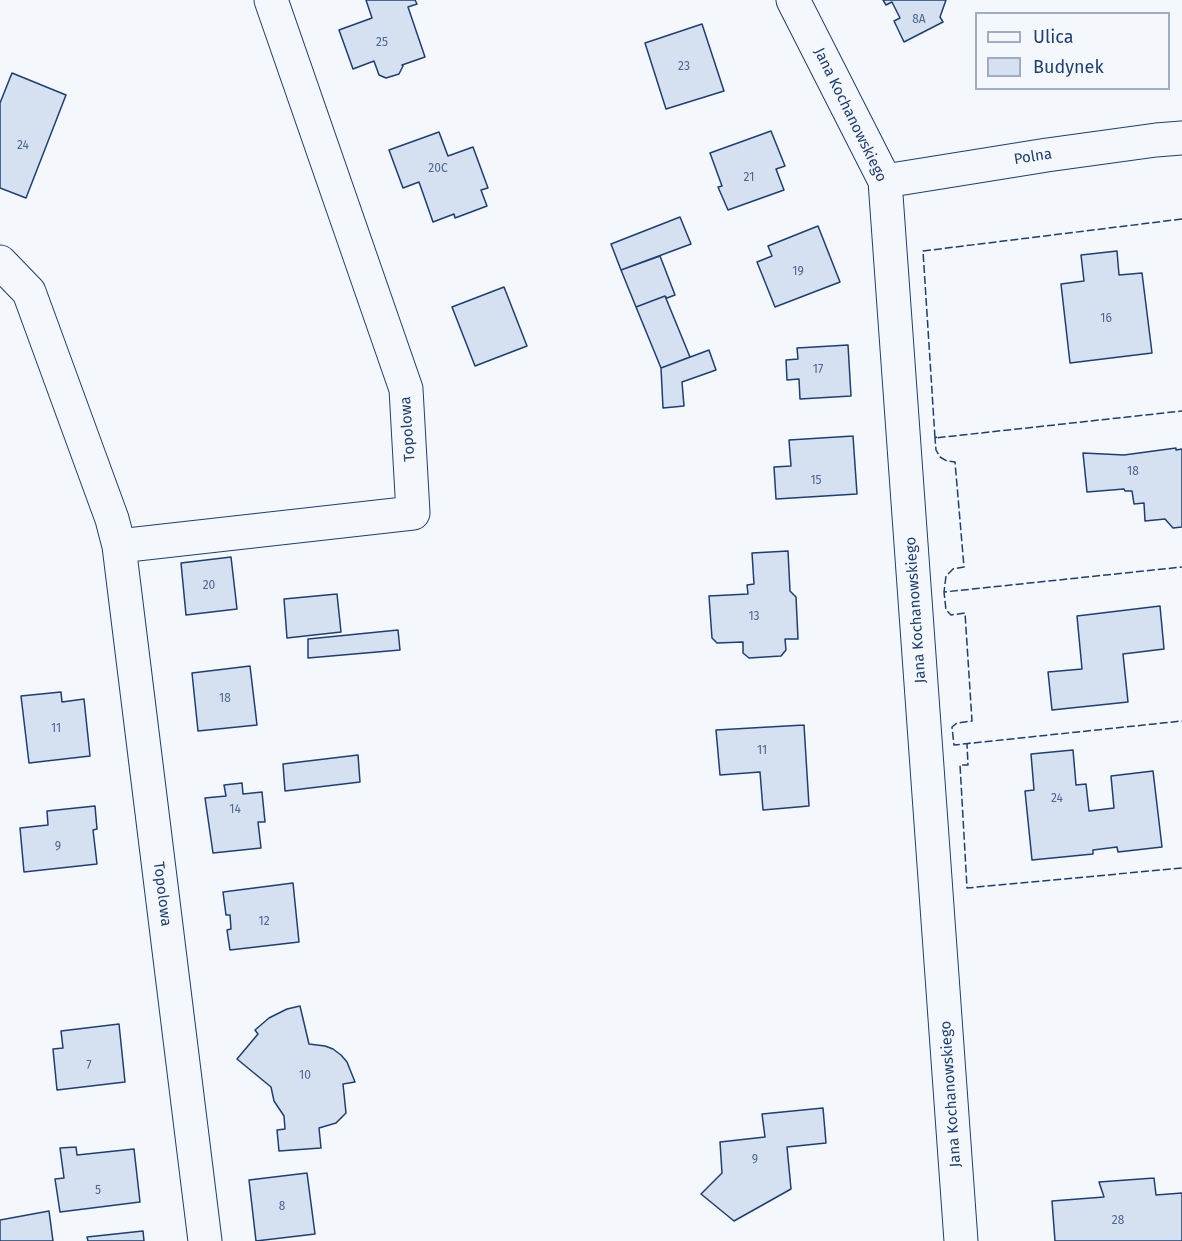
<!DOCTYPE html>
<style>
body{margin:0}
#map{position:relative;width:1182px;height:1241px;overflow:hidden;background:#f4f7fb;font-family:"Fira Sans",sans-serif}
canvas{display:block}
.legend{position:absolute;left:975px;top:12px;width:195px;height:78px;box-sizing:border-box;background:#f4f7fb;border:2px solid #9eadc5;margin:0;padding:8px 10px;list-style:none;font-size:18px;color:#1d3f73}
.legend li{display:flex;align-items:center;gap:12px;height:30px}
.legend b{width:30px;border:2px solid #9eadc5}
</style>
<div id="map">
<canvas width="1182" height="1241"></canvas>
<ul class="legend">
<li><b style="height:8px;background:#f4f7fb"></b>Ulica</li>
<li><b style="height:16px;background:#d5e0f0"></b>Budynek</li>
</ul>
</div>
<script>
const context = document.querySelector('canvas').getContext('2d');
context.lineJoin = 'round';
function fillPath(path, color) { context.fillStyle = color; context.fill(path, 'evenodd'); }
const shape = rows => new Path2D(rows.map(r => 'M' + r).join(''));
function strokePath(path, color, width, dash) { context.strokeStyle = color; context.lineWidth = width; context.lineCap = dash ? 'butt' : 'round'; context.setLineDash(dash || []); context.stroke(path); }
function label(font, color, halo, rows, align = 'center') {
  context.font = font + ' "Fira Sans",sans-serif'; context.lineWidth = 4.5; context.setLineDash([]); context.textBaseline = 'middle'; context.strokeStyle = halo; context.fillStyle = color; for (const [text, x, y, turn = 0] of rows) {
    context.save(); context.translate(x, y); context.rotate((+turn || 0) * Math.PI / 180); context.textAlign = isNaN(turn) ? turn : align; if (halo) context.strokeText(text, 0, 0); context.fillText(text, 0, 0); context.restore();
  }
}
const building = shape([
 [366,0,415,0,417,4,408,7,425,57,402,65,403,66,399,74,386,78,379,75,374,61,353,69,339,30,372,18,366,0],
 [883,0,946,0,940,17,943,22,904,42,894,21,900,18,892,2,886,5,883,0],
 [702,24,724,91,666,109,645,43,702,24],
 [12,73,66,95,26,198,0,188,0,103,12,73],
 [771,131,785,166,776,169,784,190,728,210,718,187,722,186,710,153,771,131],
 [439,132,448,156,473,147,488,188,481,190,487,206,455,218,454,214,433,222,419,182,403,188,389,150,439,132],
 [680,217,691,244,621,270,611,244,680,217],
 [818,226,840,282,775,307,757,262,772,256,768,246,818,226],
 [1117,251,1119,275,1142,273,1152,353,1070,363,1061,284,1084,281,1081,255,1117,251],
 [660,256,675,295,667,298,665,296,636,307,621,270,660,256],
 [504,287,527,346,475,366,452,307,504,287],
 [665,296,690,357,661,368,636,307,665,296],
 [848,345,851,396,800,399,799,379,787,380,786,360,798,359,797,348,848,345],
 [709,350,716,370,682,382,684,406,663,408,661,368,709,350],
 [853,436,857,494,776,499,774,467,791,466,789,440,853,436],
 [1176,448,1176,450,1182,449,1182,527,1173,528,1165,519,1145,521,1144,503,1134,504,1132,491,1125,491,1124,489,1087,492,1083,453,1124,455,1176,448],
 [788,551,790,591,796,597,798,639,785,639,786,650,781,656,749,658,743,653,743,642,717,643,712,638,709,596,748,594,747,585,754,584,752,553,788,551],
 [231,557,237,609,186,615,181,563,231,557],
 [337,594,341,632,287,638,284,599,337,594],
 [1160,606,1164,649,1123,654,1128,702,1052,710,1048,672,1082,669,1077,616,1160,606],
 [398,630,400,650,308,658,308,639,398,630],
 [250,666,257,725,198,731,192,673,250,666],
 [61,692,62,702,84,699,90,756,29,763,21,696,61,692],
 [804,725,809,806,763,810,760,772,720,775,716,730,804,725],
 [1073,750,1076,785,1086,784,1089,811,1114,808,1111,776,1153,771,1162,847,1118,852,1117,847,1093,850,1093,854,1032,860,1025,791,1034,790,1031,754,1073,750],
 [358,755,360,782,285,791,283,764,358,755],
 [242,783,243,794,262,792,265,822,258,822,261,848,213,853,205,798,226,796,224,785,242,783],
 [95,806,97,829,93,830,97,864,24,872,20,828,48,825,47,811,95,806],
 [293,883,299,942,230,950,227,930,231,929,230,915,226,915,223,892,293,883],
 [300,1006,309,1044,325,1046,333,1049,341,1055,347,1062,355,1082,343,1084,346,1113,336,1123,319,1128,321,1148,279,1151,277,1130,285,1129,284,1116,274,1101,271,1087,237,1059,258,1034,255,1030,269,1018,287,1009,300,1006],
 [119,1024,125,1082,57,1090,53,1049,63,1048,61,1031,119,1024],
 [823,1108,826,1143,787,1147,791,1189,734,1221,701,1194,722,1173,720,1142,765,1137,762,1114,823,1108],
 [76,1147,77,1155,134,1149,140,1202,60,1212,55,1179,64,1178,60,1148,76,1147],
 [307,1173,315,1234,256,1241,249,1180,307,1173],
 [1154,1178,1156,1195,1182,1193,1182,1241,1055,1241,1052,1201,1104,1197,1099,1182,1154,1178],
 [49,1211,53,1241,0,1241,0,1220,49,1211],
 [143,1231,144,1241,88,1241,87,1237,143,1231]
]);
fillPath(building, '#d5e0f0');
strokePath(building, '#1d3f73', 1.5);
const minor = shape([
 [793,0,885,181,961,1241],
 [885,181,1047,155,1156,140,1182,138],
 [0,262,29,292,112,519,119,546,205,1241],
 [119,546,413,513,406,389,271,0]
]);
strokePath(minor, '#1d3f73', 35);
strokePath(minor, '#f4f7fb', 33);
strokePath(shape([
 [1182,219,923,251,935,438,1182,411],
 [937,437,935,438,936,450,940,457,947,461,955,462,964,567,953,569,946,576,944,592,1182,567],
 [946,592,944,592,946,610,951,615,965,613,972,721,957,723,952,727,954,745,1182,721],
 [970,743,967,744,968,765,960,765,967,888,1182,868]
]), '#1d3f73', 1.5, [8, 3]);
label('12px', '#4b6792', null, [
 ["8A",919,20],
 ["25",382,43],
 ["23",684,67],
 ["24",23,146],
 ["20C",438,169],
 ["21",749,178],
 ["19",798,272],
 ["16",1106,319],
 ["17",818,370],
 ["18",1133,472],
 ["15",816,481],
 ["20",209,586],
 ["13",754,617],
 ["18",225,699],
 ["11",56,729],
 ["11",762,751],
 ["24",1057,799],
 ["14",235,810],
 ["9",58,847],
 ["12",264,922],
 ["7",89,1066],
 ["10",305,1076],
 ["9",755,1160],
 ["5",98,1191],
 ["8",282,1207],
 ["28",1118,1221]
]);
label('15px', '#1d3f73', '#f4f7fb', [
 ["Jana Kochanowskiego",850,115,64],
 ["Polna",1033,157,-9],
 ["Topolowa",408,429,-94],
 ["Jana Kochanowskiego",916,610,-94],
 ["Topolowa",162,894,83],
 ["Jana Kochanowskiego",951,1094,-94]
]);
</script>
